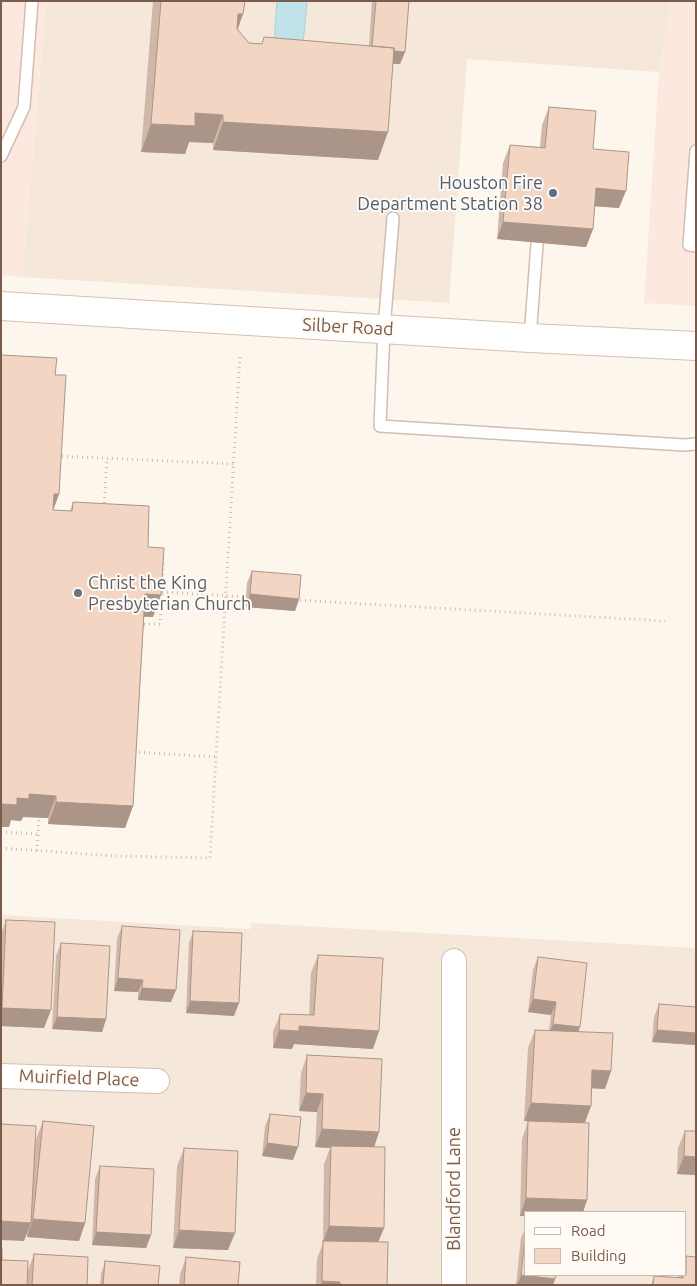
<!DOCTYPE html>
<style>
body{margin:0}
#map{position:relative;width:697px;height:1286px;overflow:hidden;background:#fdf6ec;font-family:Ubuntu,sans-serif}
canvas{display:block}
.frame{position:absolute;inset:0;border:2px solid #7a5c4d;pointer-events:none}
.legend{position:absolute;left:524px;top:1211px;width:162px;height:65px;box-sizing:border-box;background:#fffaf3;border:1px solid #cabbb1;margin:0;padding:6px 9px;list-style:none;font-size:15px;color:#7a5c4d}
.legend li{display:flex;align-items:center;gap:10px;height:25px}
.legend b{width:25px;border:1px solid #cabbb1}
</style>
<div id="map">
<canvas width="697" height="1286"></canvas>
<div class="frame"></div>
<ul class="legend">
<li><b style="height:6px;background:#fff"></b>Road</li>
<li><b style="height:14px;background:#f3d5c3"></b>Building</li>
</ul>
</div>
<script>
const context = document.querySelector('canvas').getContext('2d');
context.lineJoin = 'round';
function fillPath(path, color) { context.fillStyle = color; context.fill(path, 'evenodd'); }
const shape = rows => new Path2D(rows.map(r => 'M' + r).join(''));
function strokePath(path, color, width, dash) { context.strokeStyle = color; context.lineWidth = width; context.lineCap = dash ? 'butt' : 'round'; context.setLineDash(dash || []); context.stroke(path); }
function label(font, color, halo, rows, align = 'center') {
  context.font = font + ' Ubuntu,sans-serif'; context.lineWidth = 4; context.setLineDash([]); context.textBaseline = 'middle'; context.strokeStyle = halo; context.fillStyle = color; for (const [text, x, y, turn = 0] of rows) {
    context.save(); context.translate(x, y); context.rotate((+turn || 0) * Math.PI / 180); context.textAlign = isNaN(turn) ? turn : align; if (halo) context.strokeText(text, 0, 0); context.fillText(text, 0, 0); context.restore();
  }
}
fillPath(shape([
 [46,1,671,1,669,22,659,72,467,59,449,303,22,277],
 [1,915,251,929,251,923,696,948,696,1285,1,1285],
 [526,1212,686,1212,686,1275,526,1275]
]), '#f5e8da');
fillPath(shape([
 [1,1,46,1,22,277,1,275],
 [671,1,696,1,696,306,644,303,659,72,669,22]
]), '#fde8e0');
const water = shape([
 [277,1,307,1,303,45,274,43,277,1]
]);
fillPath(water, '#bfe3e8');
strokePath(water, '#a5d3da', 1);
const lane = shape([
 [696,151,689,245,696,246],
 [1,156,24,107,32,1],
 [393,218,384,329,380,426,684,445,696,444],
 [530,338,537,244]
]);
const street = shape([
 [454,961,454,1285],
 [1,1076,157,1081]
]);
const secondary = shape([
 [1,306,530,338,696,346]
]);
strokePath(lane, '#d1beb0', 14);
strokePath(street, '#d1beb0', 26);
strokePath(secondary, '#d6c0b0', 30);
strokePath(shape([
 [57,456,234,464],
 [104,508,107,458],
 [162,592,248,597],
 [295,600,665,621],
 [141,622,141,624,160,624,163,563,159,562],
 [134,752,216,757],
 [1,832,38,834],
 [1,848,114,856,210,858,240,355],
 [37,851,39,817]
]), '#d9b8a5', 3, [1, 4]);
strokePath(lane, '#fff', 11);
strokePath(street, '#fff', 24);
strokePath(secondary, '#fff', 28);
fillPath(shape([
 [153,1,245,1,238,30,249,43,262,44,264,37,369,46,372,1,409,1,405,52,400,64,393,64,378,160,213,150,213,143,189,142,185,154,141,152],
 [549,107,593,149,619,208,595,206,593,229,586,247,497,239,503,163,510,145,540,147,542,125],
 [55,375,59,494,53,510,70,511,73,502,148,547,153,617,144,617,133,806,125,828,48,824,48,818,23,817,21,821,11,820,9,827],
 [252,571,299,599,295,611,245,607,247,583],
 [6,920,44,1028,1,1026,1,934],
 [122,926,171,1002,138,1000,138,992,114,991,117,939],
 [193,931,234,1016,186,1013,189,943],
 [61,943,106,1019,102,1032,52,1029,56,956],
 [318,955,379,1031,373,1049,294,1044,292,1049,273,1048,273,1032,280,1014,309,1015,311,973],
 [538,957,580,1027,578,1032,611,1071,605,1089,592,1088,591,1106,585,1123,587,1200,583,1212,526,1212,520,1216,522,1139,528,1121,530,1121,524,1121,528,1048,535,1030,549,1030,551,1015,528,1012,533,970],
 [659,1004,695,1045,652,1042,654,1017],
 [307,1055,379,1132,374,1147,384,1228,378,1242,387,1285,316,1285,317,1259,323,1243,324,1164,330,1148,315,1147,317,1112,299,1111,301,1073],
 [270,1114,293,1160,262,1156,265,1126],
 [43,1121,85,1223,79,1241,27,1237,27,1232,24,1241,36,1139],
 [685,1131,696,1131,696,1175,677,1174,678,1148],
 [184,1148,228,1250,173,1248,177,1166],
 [100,1166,151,1235,146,1248,92,1245,95,1179],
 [526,1226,555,1279,553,1285,516,1285,521,1238],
 [34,1254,87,1285,1,1285,2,1260,28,1270],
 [186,1257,238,1285,179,1285,180,1275],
 [105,1261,158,1285,100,1285,101,1274],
 [678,1275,686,1275,696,1285,651,1285,654,1276,678,1278]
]), '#d1b7a8');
fillPath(shape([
 [238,14,243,14,233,42],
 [372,49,405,52,400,64,368,62],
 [195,113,223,115,213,143,189,142,185,154,141,152,151,124],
 [223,122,388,132,378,160,213,150],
 [596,188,626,191,619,208,590,206],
 [503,222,593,229,586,247,497,239],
 [54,494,59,494,51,516],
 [145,594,161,595,153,617,137,616],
 [250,594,299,599,295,611,245,607],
 [29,794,56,796,48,818,23,817,21,821,11,820,9,827,1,827,1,804,17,798],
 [56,802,133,806,125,828,48,824],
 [118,978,143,980,138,992,114,991],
 [142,988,176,990,171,1002,138,1000],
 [533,999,556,1002,551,1015,528,1012],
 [190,1001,239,1003,234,1016,186,1013],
 [2,1008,51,1010,44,1028,1,1026],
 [57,1017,106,1019,102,1032,52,1029],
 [553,1024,580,1027,575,1040,548,1037],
 [299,1026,379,1031,373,1049,294,1044,292,1049,273,1048,279,1030],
 [657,1030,696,1033,696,1042,695,1045,652,1042],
 [592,1070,611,1071,605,1089,586,1088],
 [306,1093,323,1094,317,1112,299,1111],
 [531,1103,591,1106,584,1124,524,1121],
 [322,1129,379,1132,373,1150,331,1146,330,1148,315,1147],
 [267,1143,298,1147,293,1160,262,1156],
 [684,1156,696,1157,696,1175,677,1174],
 [526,1198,587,1200,583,1212,526,1212,526,1216,520,1216],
 [33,1219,85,1223,79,1241,27,1237],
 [1,1221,31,1223,24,1241,1,1240],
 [329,1226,384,1228,377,1245,323,1242],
 [179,1230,235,1233,228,1250,173,1248],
 [96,1232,151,1235,146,1248,92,1245],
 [521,1275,555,1279,553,1285,517,1285],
 [322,1281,340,1282,339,1285,321,1285]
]), '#aa9588');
const building = shape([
 [161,1,245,1,243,14,238,14,237,29,249,43,262,44,264,37,394,48,388,132,223,122,223,115,195,113,195,126,151,124,161,1],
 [376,1,409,1,405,52,394,51,394,48,372,46,376,1],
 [549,107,596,111,593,149,629,152,626,191,596,188,593,229,503,222,510,145,545,148,549,107],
 [1,355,57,358,55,375,66,375,59,494,54,494,53,510,72,511,73,502,149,506,148,547,164,548,161,595,145,594,133,806,56,802,56,796,29,794,29,799,17,798,17,805,1,804,1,355],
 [252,571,301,575,299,599,250,594,252,571],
 [6,920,55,922,51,1010,2,1008,6,920],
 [122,926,180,930,176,990,142,988,143,980,118,978,122,926],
 [193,931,242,933,239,1003,190,1001,193,931],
 [61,943,110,946,106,1019,57,1017,61,943],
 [318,955,383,958,379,1031,299,1026,299,1031,279,1030,280,1014,314,1015,318,955],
 [538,957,587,963,580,1027,553,1024,556,1002,533,999,538,957],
 [659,1004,696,1007,696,1033,657,1030,659,1004],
 [535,1030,613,1033,611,1071,592,1070,591,1106,531,1103,535,1030],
 [307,1055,382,1059,379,1132,322,1129,323,1094,306,1093,307,1055],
 [270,1114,301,1117,298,1147,267,1143,270,1114],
 [43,1121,94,1126,85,1223,33,1219,43,1121],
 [528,1121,589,1123,587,1200,526,1198,528,1121],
 [1,1124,36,1126,31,1223,1,1221,1,1124],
 [685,1131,696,1131,696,1157,684,1156,685,1131],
 [331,1146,385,1147,384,1228,329,1226,331,1146],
 [184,1148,238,1151,235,1233,179,1230,184,1148],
 [100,1166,154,1169,151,1235,96,1232,100,1166],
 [526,1228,526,1275,556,1275,555,1279,521,1275,526,1228],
 [323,1241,388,1242,387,1285,340,1285,340,1282,322,1281,323,1241],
 [1,1248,2,1248,2,1260,28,1261,27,1285,1,1285,1,1248],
 [34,1254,88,1257,87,1285,32,1285,34,1254],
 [686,1256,696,1257,696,1285,653,1285,654,1276,683,1278,683,1275,686,1275,686,1256],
 [186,1257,240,1262,238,1285,184,1285,186,1257],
 [105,1261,160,1266,158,1285,103,1285,105,1261]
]);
fillPath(building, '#f3d5c3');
strokePath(building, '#aa9588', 1);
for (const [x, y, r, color] of [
 [553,193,5,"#5c6f8a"],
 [78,593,5,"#6b7280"]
]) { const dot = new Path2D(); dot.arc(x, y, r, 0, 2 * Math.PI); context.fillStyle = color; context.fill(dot); strokePath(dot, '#fffaf3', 2); }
label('18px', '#4e5e75', '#fffaf3', [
 ["Houston Fire",543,183],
 ["Department Station 38",543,204]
], 'right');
label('18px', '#7a5c4d', '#fffaf3', [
 ["Silber Road",348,327,3],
 ["Muirfield Place",79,1078,2],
 ["Blandford Lane",454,1189,-90]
]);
label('18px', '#5b616d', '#fffaf3', [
 ["Christ the King",88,583],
 ["Presbyterian Church",88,604]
], 'left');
</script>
